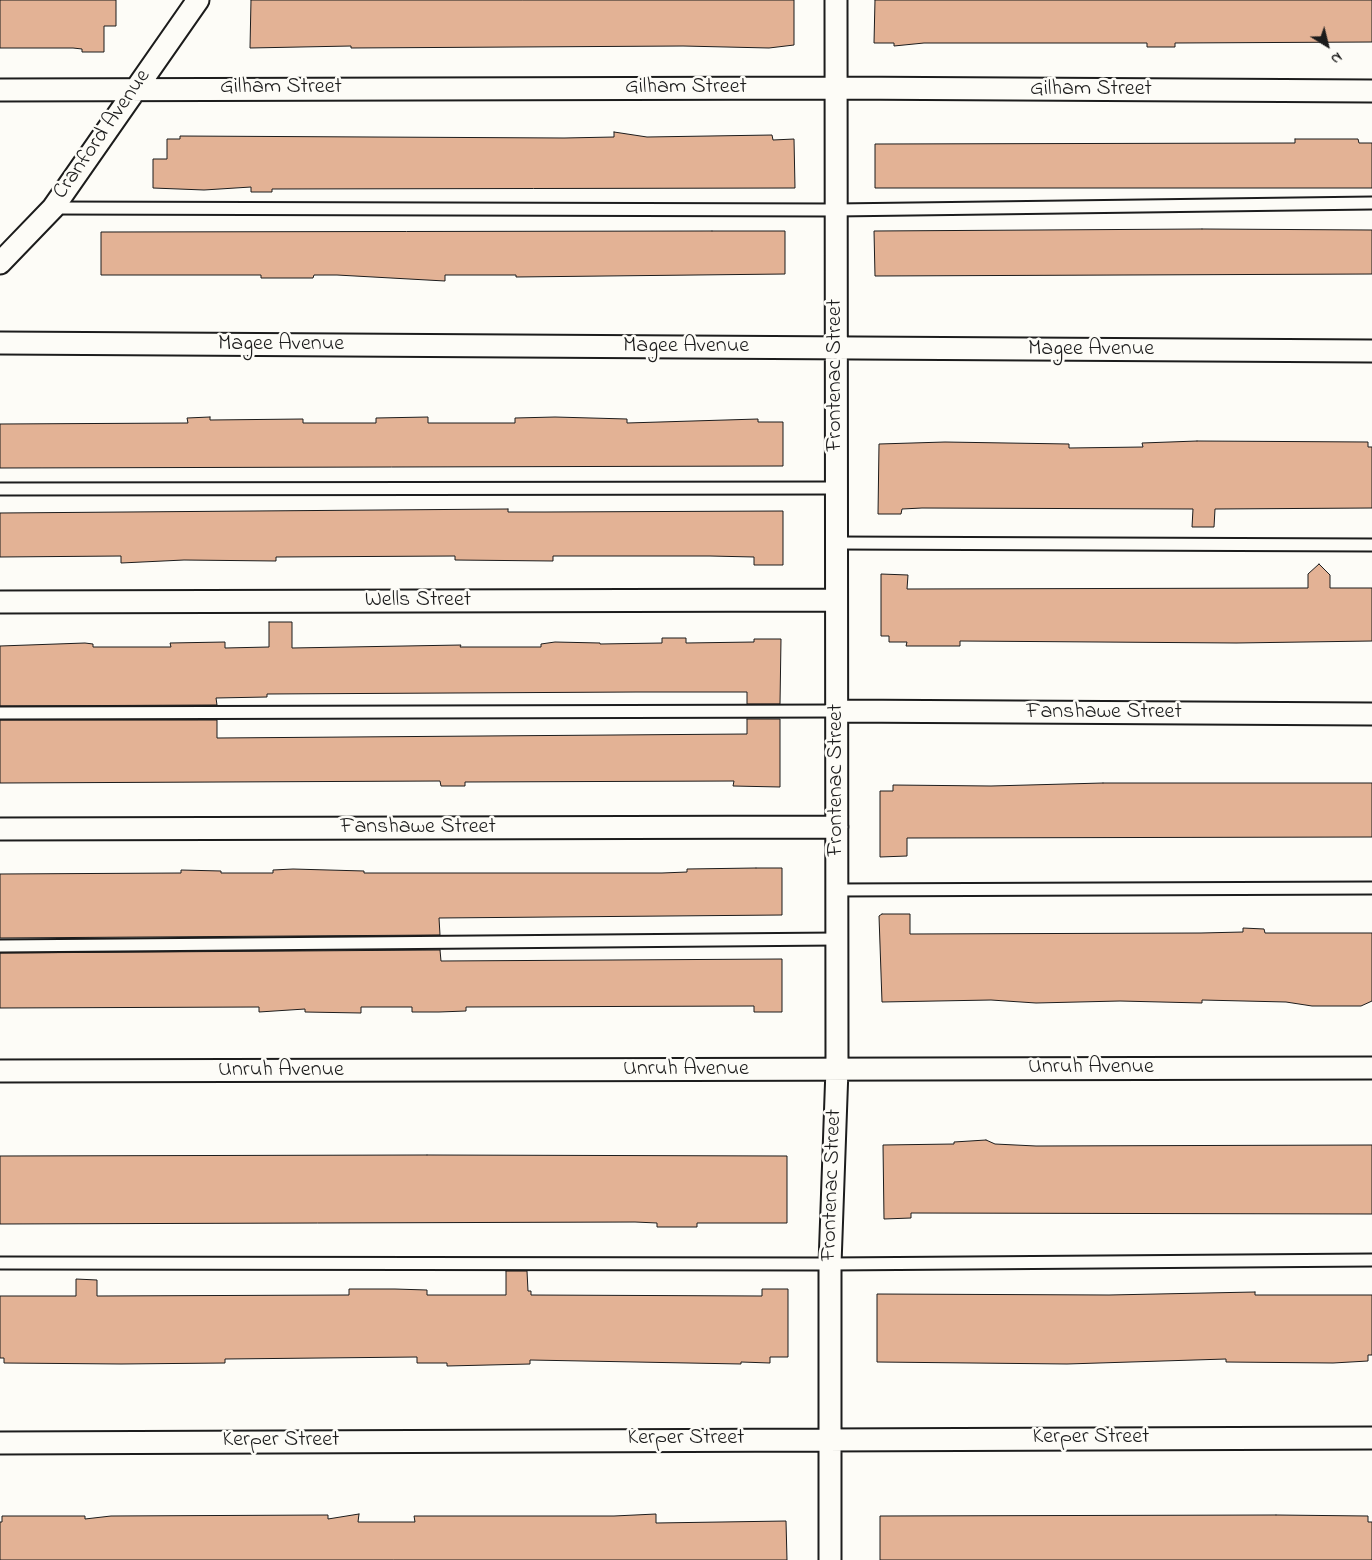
<!DOCTYPE html>
<style>
body{margin:0}
#map{position:relative;width:1372px;height:1560px;overflow:hidden;background:#fdfcf7;font-family:"Indie Flower",sans-serif}
canvas{display:block}
.north{position:absolute;left:1302px;top:20px;width:50px;height:50px;-webkit-text-stroke:4px #fdfcf7;paint-order:stroke;rotate:144deg;font-size:14px;font-weight:700;line-height:20px;text-align:center;color:#1c1c1c}
.north::after{content:'';display:block;margin:auto;width:18px;height:22px;background:#1c1c1c;clip-path:polygon(50% 0,100% 100%,50% 72%,0 100%)}
</style>
<div id="map">
<canvas width="1372" height="1560"></canvas>
<div class="north">N</div>
</div>
<script>
const context = document.querySelector('canvas').getContext('2d');
context.lineJoin = 'round';
function fillPath(path, color) { context.fillStyle = color; context.fill(path, 'evenodd'); }
const shape = rows => new Path2D(rows.map(r => 'M' + r).join(''));
function strokePath(path, color, width, dash) { context.strokeStyle = color; context.lineWidth = width; context.lineCap = dash ? 'butt' : 'round'; context.setLineDash(dash || []); context.stroke(path); }
function label(font, color, halo, rows, align = 'center') {
  context.font = font + ' "Indie Flower",sans-serif'; context.lineWidth = 5; context.setLineDash([]); context.textBaseline = 'middle'; context.strokeStyle = halo; context.fillStyle = color; for (const [text, x, y, turn = 0] of rows) {
    context.save(); context.translate(x, y); context.rotate((+turn || 0) * Math.PI / 180); context.textAlign = isNaN(turn) ? turn : align; if (halo) context.strokeText(text, 0, 0); context.fillText(text, 0, 0); context.restore();
  }
}
const building = shape([
 [0,0,116,0,116,26,104,26,104,52,82,52,82,49,73,48,0,48,0,0],
 [251,0,794,0,794,45,769,48,683,46,351,48,351,46,250,48,251,0],
 [875,0,1372,0,1372,42,1175,43,1175,47,1147,47,1147,43,924,43,894,46,894,43,874,43,875,0],
 [614,132,647,137,772,135,773,140,794,139,795,188,272,189,272,192,251,192,251,187,204,190,153,188,153,159,167,159,167,139,180,139,180,136,564,138,614,137,614,132],
 [1295,139,1358,139,1359,143,1372,143,1372,188,875,188,875,144,1295,143,1295,139],
 [1202,229,1372,230,1372,274,875,276,874,231,1202,229],
 [712,231,785,231,785,274,516,277,516,275,445,275,445,281,337,275,314,275,313,278,261,278,261,275,101,275,101,232,712,231],
 [210,417,210,420,303,419,303,423,376,423,376,418,428,417,428,423,515,423,515,418,555,417,627,419,627,423,758,419,758,422,783,422,783,466,0,468,0,424,188,423,187,418,210,417],
 [1197,441,1368,442,1368,447,1372,447,1372,508,1215,509,1214,527,1192,527,1193,509,922,508,902,509,901,514,878,514,879,444,945,442,1069,444,1069,448,1143,447,1142,443,1197,441],
 [508,509,508,512,545,512,783,511,783,565,754,565,754,557,710,556,553,556,553,561,455,560,455,556,276,557,276,561,184,560,121,563,121,556,0,557,0,513,508,509],
 [1319,564,1330,575,1330,588,1372,588,1372,641,1236,643,960,641,960,646,906,646,907,642,889,642,889,636,881,636,881,574,908,575,907,589,1308,588,1308,574,1319,564],
 [269,622,292,622,292,648,461,645,460,647,541,647,541,644,555,642,600,643,600,644,662,643,662,638,686,638,686,643,754,642,754,639,781,639,780,704,747,704,747,692,636,692,267,694,267,697,216,698,217,705,0,706,0,646,85,643,93,644,93,647,171,647,170,643,225,642,225,648,269,647,269,622],
 [747,719,780,719,780,787,733,786,734,781,465,782,465,786,441,786,440,781,0,783,0,720,217,720,217,738,747,734,747,719],
 [1103,783,1372,783,1372,837,907,838,907,856,880,857,880,791,893,791,893,785,991,786,1103,783],
 [756,868,782,868,782,915,439,918,440,935,0,938,0,874,181,873,181,870,221,871,221,873,273,873,273,870,293,869,364,871,364,873,662,873,687,872,687,869,756,868],
 [882,914,910,914,910,934,1201,933,1243,932,1243,928,1264,929,1265,933,1372,933,1372,1001,1361,1006,1312,1006,1286,1002,1202,1000,1202,1003,1120,1001,1036,1003,991,1000,882,1002,879,916,882,914],
 [440,950,441,961,782,959,782,1012,754,1012,754,1006,466,1007,466,1011,439,1012,412,1012,412,1007,361,1007,361,1013,305,1012,305,1009,259,1012,259,1007,0,1008,0,953,440,950],
 [986,1140,995,1144,1036,1146,1372,1145,1372,1214,911,1213,911,1218,884,1219,883,1145,954,1144,954,1142,986,1140],
 [427,1155,787,1156,787,1223,697,1223,697,1227,657,1227,657,1223,635,1222,0,1224,0,1156,427,1155],
 [506,1271,527,1271,528,1291,531,1291,531,1295,762,1296,762,1289,788,1289,788,1357,770,1357,770,1363,741,1362,741,1364,530,1360,530,1364,447,1366,447,1363,417,1363,417,1357,225,1359,225,1363,121,1364,4,1363,4,1358,0,1358,0,1296,76,1296,76,1279,97,1280,97,1296,349,1295,349,1289,395,1289,427,1290,427,1295,506,1295,506,1271],
 [1255,1292,1255,1295,1372,1295,1372,1355,1368,1355,1368,1361,1333,1363,1226,1362,1226,1359,1067,1364,877,1362,877,1294,1109,1295,1255,1292],
 [359,1514,358,1522,415,1522,414,1516,614,1516,656,1514,656,1523,786,1521,787,1560,0,1560,0,1522,2,1522,2,1516,85,1516,85,1519,111,1516,328,1515,328,1519,359,1514],
 [1276,1515,1368,1516,1368,1522,1372,1522,1372,1560,880,1560,880,1516,1276,1515]
]);
fillPath(building, '#e3b295');
strokePath(building, '#1c1c1c', 1);
const lane = shape([
 [53,208,836,210,1372,203],
 [0,489,836,488],
 [836,543,1372,545],
 [0,713,837,711],
 [837,890,1372,888],
 [0,946,837,939],
 [0,1263,830,1264,1372,1260]
]);
const street = shape([
 [0,90,836,88,1372,91],
 [0,263,53,208,198,0],
 [0,343,1372,351],
 [0,602,836,600],
 [837,711,1372,714],
 [0,829,837,827],
 [0,1071,1372,1068],
 [0,1443,1372,1438],
 [830,1560,830,1264,837,1069,836,0]
]);
strokePath(lane, '#1c1c1c', 15);
strokePath(street, '#1c1c1c', 25);
strokePath(lane, '#fdfcf7', 11);
strokePath(street, '#fdfcf7', 21);
label('22px', '#1c1c1c', '#fdfcf7', [
 ["Gilham Street",281,88],
 ["Gilham Street",686,88],
 ["Gilham Street",1091,90],
 ["Cranford Avenue",103,135,-55],
 ["Magee Avenue",281,345],
 ["Magee Avenue",686,347],
 ["Magee Avenue",1091,350],
 ["Frontenac Street",836,375,-90],
 ["Wells Street",418,601],
 ["Fanshawe Street",1104,713],
 ["Frontenac Street",837,780,-90],
 ["Fanshawe Street",418,828],
 ["Unruh Avenue",1091,1068],
 ["Unruh Avenue",686,1070],
 ["Unruh Avenue",281,1071],
 ["Frontenac Street",833,1185,-88],
 ["Kerper Street",1091,1438],
 ["Kerper Street",686,1439],
 ["Kerper Street",281,1441]
]);
</script>
